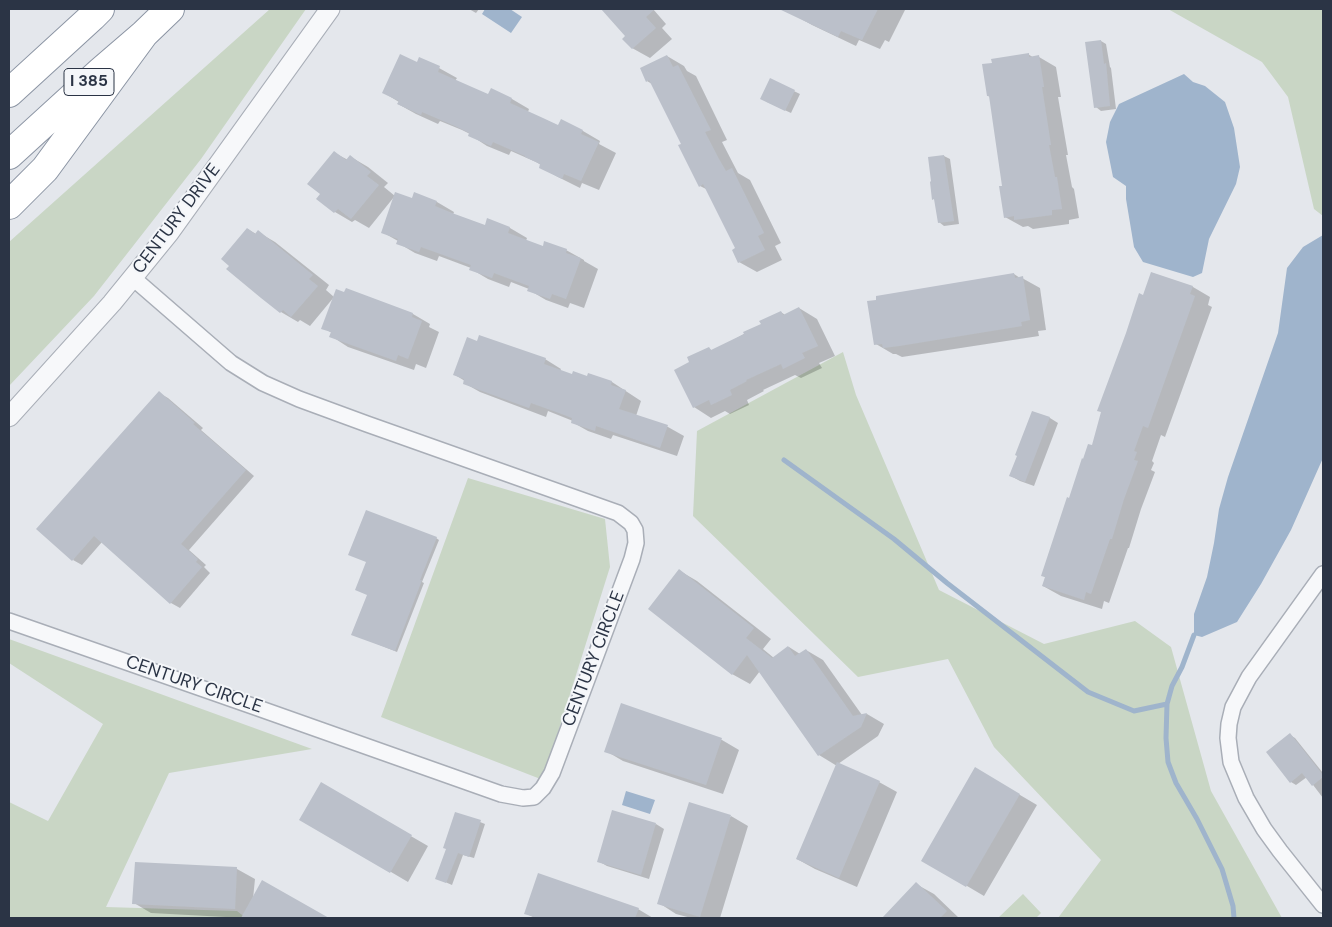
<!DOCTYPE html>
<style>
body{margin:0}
#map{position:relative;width:1332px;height:927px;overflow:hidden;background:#e4e7ec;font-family:"DM Sans",sans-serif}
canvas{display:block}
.frame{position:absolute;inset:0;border:10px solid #2b3445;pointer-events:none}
</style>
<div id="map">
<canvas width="1332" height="927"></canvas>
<div class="frame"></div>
</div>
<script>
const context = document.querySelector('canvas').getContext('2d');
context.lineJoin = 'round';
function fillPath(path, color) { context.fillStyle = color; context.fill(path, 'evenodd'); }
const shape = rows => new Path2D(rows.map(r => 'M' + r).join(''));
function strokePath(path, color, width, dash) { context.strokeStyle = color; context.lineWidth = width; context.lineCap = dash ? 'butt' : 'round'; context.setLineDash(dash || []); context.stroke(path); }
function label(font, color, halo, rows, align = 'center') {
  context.font = font + ' "DM Sans",sans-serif'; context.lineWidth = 4; context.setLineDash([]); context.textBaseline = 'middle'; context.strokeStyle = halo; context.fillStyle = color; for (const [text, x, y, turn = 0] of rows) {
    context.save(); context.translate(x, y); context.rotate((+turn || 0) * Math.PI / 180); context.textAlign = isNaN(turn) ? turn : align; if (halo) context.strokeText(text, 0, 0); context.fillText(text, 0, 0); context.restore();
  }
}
fillPath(shape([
 [270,9,306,9,201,159,94,296,9,386,9,242],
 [1168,9,1323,9,1323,216,1314,209,1288,97,1262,62],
 [843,352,856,395,939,590,1044,644,1135,621,1171,647,1211,791,1282,918,1058,918,1101,860,994,747,948,659,858,677,693,516,697,431],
 [468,478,605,519,610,567,543,780,381,717],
 [9,639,312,749,169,773,106,907,237,911,246,918,9,918,9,802,48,821,103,724,9,663],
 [1023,894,1041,913,1036,918,998,918]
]), '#c9d6c5');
fillPath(shape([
 [485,9,510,9,522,17,511,33,482,14],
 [1184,74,1193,82,1205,86,1225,102,1234,128,1240,167,1236,184,1209,239,1202,273,1193,277,1143,262,1134,247,1126,199,1126,186,1113,177,1106,142,1110,122,1119,104],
 [1323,235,1323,458,1291,530,1261,584,1237,622,1202,637,1194,635,1194,614,1207,577,1214,543,1219,509,1228,477,1278,333,1287,268,1303,247],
 [626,791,655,800,650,814,622,805]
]), '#9fb4cc');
fillPath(shape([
 [469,9,479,9,476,13],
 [603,9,653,9,666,24,662,28,672,39,650,58,632,48,627,36],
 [797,9,902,9,905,10,889,42,885,40,880,49,859,40,856,46,812,25,794,15],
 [1101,41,1106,44,1110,67,1111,68,1116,109,1101,111,1096,107],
 [1028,54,1034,58,1039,57,1056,67,1061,97,1058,97,1068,155,1066,155,1072,187,1074,189,1079,218,1069,220,1069,224,1033,229,1028,226,1023,227,1005,217,1003,187,990,97,988,96],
 [667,56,684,66,687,71,696,76,727,140,722,142,738,173,750,180,781,243,775,246,782,260,757,272,739,262,737,249,708,190,700,186,682,144,652,84,647,81],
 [417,63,439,68,457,78,455,81,489,95,512,99,529,109,528,112,559,126,561,121,583,131,600,141,599,144,616,153,599,190,582,183,580,188,558,177,540,167,541,165,536,162,511,151,509,155,487,146,470,135,470,134,462,130,440,121,438,124,416,114,398,104,399,102,384,93],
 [771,80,800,94,791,113,767,102],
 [335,153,348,160,351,157,368,167,388,183,384,187,395,196,412,200,414,194,437,202,454,212,453,215,486,226,488,220,510,228,527,238,526,241,544,247,566,250,584,260,584,261,598,269,584,308,570,303,568,308,546,300,529,290,529,289,511,282,509,287,488,279,471,269,471,268,439,256,437,261,415,253,398,243,398,241,382,232,394,197,369,228,355,220,352,222,335,212,318,199,322,194],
 [944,156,950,159,959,224,944,226,939,222,936,200,934,199],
 [248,229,256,234,258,232,275,242,329,285,326,290,334,297,413,314,430,324,429,327,439,332,426,368,416,364,414,370,348,347,331,336,332,333,323,328,334,297,310,326,300,320,298,322,281,312,228,269],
 [1152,273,1193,287,1210,297,1208,305,1212,307,1165,437,1161,435,1152,461,1154,463,1151,470,1155,472,1141,509,1129,548,1128,548,1109,603,1104,601,1102,609,1061,596,1043,586,1046,578,1042,575,1070,500,1093,447],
 [1014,274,1020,278,1022,278,1040,288,1046,330,1038,331,1039,336,902,357,896,354,893,354,876,344],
 [799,308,817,319,835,356,819,363,822,368,801,378,795,375,763,390,764,391,747,400,749,405,730,414,725,411,711,418,694,407,691,363,708,348,713,351,762,324,781,312,785,315],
 [545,359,561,369,560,371,573,376,588,378,589,374,612,382,641,401,636,416,668,427,684,436,677,456,613,435,611,439,588,431,572,422,573,421,548,411,546,417,480,392,464,383,465,381,455,375],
 [159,393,168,398,203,428,201,430,254,476,189,550,206,565,204,567,210,573,180,608,171,603,102,542,82,565,73,560],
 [1033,412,1050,418,1058,423,1034,486,1020,481,1011,476],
 [436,538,439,540,422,582,424,583,397,652,355,635,368,595,367,562],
 [680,571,697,581,771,639,763,649,774,658,789,647,800,654,806,650,823,660,862,715,867,714,884,724,878,736,838,764,879,782,897,792,857,887,815,869,797,859,837,766,819,755,760,671,750,684,732,674],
 [622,705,722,740,739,750,723,794,623,761,606,751],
 [1290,735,1295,738,1323,773,1323,798,1307,777,1296,785,1291,782],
 [976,769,1037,805,984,896,923,860],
 [321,784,428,846,408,882,301,819],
 [731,816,748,826,720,918,691,918,676,914,659,903],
 [480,822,485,824,474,858,463,855,452,885,436,878],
 [656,824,664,829,649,879,607,866,598,861],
 [136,863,237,869,255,879,253,899,263,882,327,918,244,918,151,913,134,903],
 [916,884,934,894,959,918,883,918],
 [638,909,653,918,535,918,525,913]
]), '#0003');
strokePath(shape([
 [784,460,894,539,947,583,1088,692,1134,711,1167,704],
 [1194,635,1182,667,1172,686,1167,704,1166,738,1168,762,1176,783,1197,819,1222,869,1233,906,1234,918]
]), '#9fb4cc', 5);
fillPath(shape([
 [601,9,655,9,646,17,656,28,632,49,622,39,625,36],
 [779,9,878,9,862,40,841,31,838,37],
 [1101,40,1104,64,1106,63,1110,106,1094,108,1085,42],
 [1029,53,1029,57,1039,55,1044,87,1042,87,1051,145,1049,145,1055,177,1057,177,1062,209,1052,210,1052,215,1014,220,1014,216,1004,218,999,186,1002,186,989,96,987,96,982,64,992,63,991,59],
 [400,54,417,62,419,57,440,66,438,72,472,87,488,94,491,88,512,98,510,103,543,118,558,125,561,119,583,130,581,134,599,142,581,181,564,174,562,179,539,168,540,164,525,157,525,156,493,142,491,146,468,136,469,133,455,126,422,112,421,115,397,104,399,101,382,93],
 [667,55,673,67,678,65,711,130,705,132,719,159,726,171,732,168,764,233,758,236,765,250,738,263,732,250,735,248,703,184,699,187,678,145,681,144,649,80,646,82,640,68],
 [770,78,795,90,785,111,760,99],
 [334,151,346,160,350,155,371,172,367,176,379,185,351,219,338,209,334,213,316,199,320,194,307,184],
 [944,155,954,221,938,223,934,199,932,200,930,182,931,181,928,157],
 [395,192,412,198,414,192,437,201,435,206,452,213,485,225,487,218,510,227,508,233,543,246,544,241,567,249,566,253,581,258,566,299,552,294,550,299,527,291,529,286,494,273,492,278,469,270,471,265,421,247,419,252,396,244,398,239,381,233],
 [247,228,255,234,258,230,313,275,309,279,318,286,291,317,283,310,280,313,261,298,226,269,229,266,221,259],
 [1151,272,1193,286,1190,294,1195,296,1148,428,1143,426,1134,451,1137,452,1134,460,1138,461,1124,499,1112,539,1110,539,1091,594,1086,592,1084,600,1042,586,1045,577,1041,576,1067,497,1069,498,1082,458,1083,459,1088,444,1092,445,1101,412,1097,411,1126,333,1139,293,1143,295],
 [1014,273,1015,278,1023,276,1027,303,1030,320,1021,322,1022,326,899,346,883,348,882,344,874,345,867,301,876,300,876,296],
 [346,288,413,313,412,317,422,321,408,359,398,355,396,361,329,337,331,332,321,329,336,289,344,292],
 [799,307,818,346,802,353,805,358,783,369,781,364,746,380,747,381,730,390,732,395,711,405,709,400,693,408,674,370,689,362,687,357,709,347,711,350,744,334,743,332,761,324,759,321,781,311,783,315],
 [479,335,546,358,544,364,572,374,573,371,587,376,588,373,612,381,611,385,626,390,619,409,668,425,660,448,596,426,595,431,571,423,572,418,559,413,531,403,529,408,463,384,464,379,453,375,467,337,477,341],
 [159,391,195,423,193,424,246,470,181,544,198,559,196,562,202,567,170,604,94,536,72,561,36,529],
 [1032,411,1050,417,1025,482,1009,476,1017,456,1015,455],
 [366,510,437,537,420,580,422,580,395,651,351,635,367,595,355,590,366,562,348,555],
 [679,569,754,628,746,638,772,658,788,646,795,656,806,649,853,716,867,713,861,727,818,756,747,655,732,675,648,609],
 [621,703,722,738,706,785,604,752],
 [1290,733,1323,775,1323,777,1312,786,1302,773,1290,783,1266,752],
 [837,762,880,781,839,878,796,859],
 [975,767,1020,794,966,887,921,861],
 [321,782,412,835,390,873,299,820],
 [689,802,731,815,700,917,657,904],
 [612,810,656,823,641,875,597,862],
 [455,812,481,820,469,857,458,853,446,883,435,879,446,849,443,848],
 [135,862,237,867,235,909,132,904],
 [538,873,639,908,635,918,538,918,524,914],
 [262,880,329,918,241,918],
 [916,882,947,911,940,918,882,918]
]), '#bbc0ca');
const minor = shape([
 [1323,574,1249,677,1233,707,1229,724,1228,738,1231,762,1246,798,1264,829,1280,851,1323,905],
 [9,621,258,708,501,794,523,798,534,797,543,788,552,773,632,559,636,543,635,530,631,523,618,513,367,424,299,399,263,383,231,363,133,278]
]);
const tertiary = shape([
 [9,417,112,303,169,233,330,9]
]);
const motorway = shape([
 [9,93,92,17,100,9],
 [9,155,101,71,144,34,170,9],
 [9,205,45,169,144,34]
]);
strokePath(minor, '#a9aeb7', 18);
strokePath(tertiary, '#a9aeb7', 21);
strokePath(motorway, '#8b94a3', 30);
strokePath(minor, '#f7f8fa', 15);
strokePath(tertiary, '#f7f8fa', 19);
strokePath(motorway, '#fff', 28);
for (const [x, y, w] of [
 [89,82,50]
]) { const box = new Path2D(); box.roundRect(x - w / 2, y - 13.5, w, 27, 4); context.fillStyle = '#f4f6f9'; context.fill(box); strokePath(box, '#2b3445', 1); }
label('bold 16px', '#2b3445', null, [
 ["I 385",89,82]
]);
label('18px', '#2b3445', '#f4f6f9', [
 ["CENTURY DRIVE",177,219,-53],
 ["CENTURY CIRCLE",594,659,-69],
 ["CENTURY CIRCLE",194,685,19]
]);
</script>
